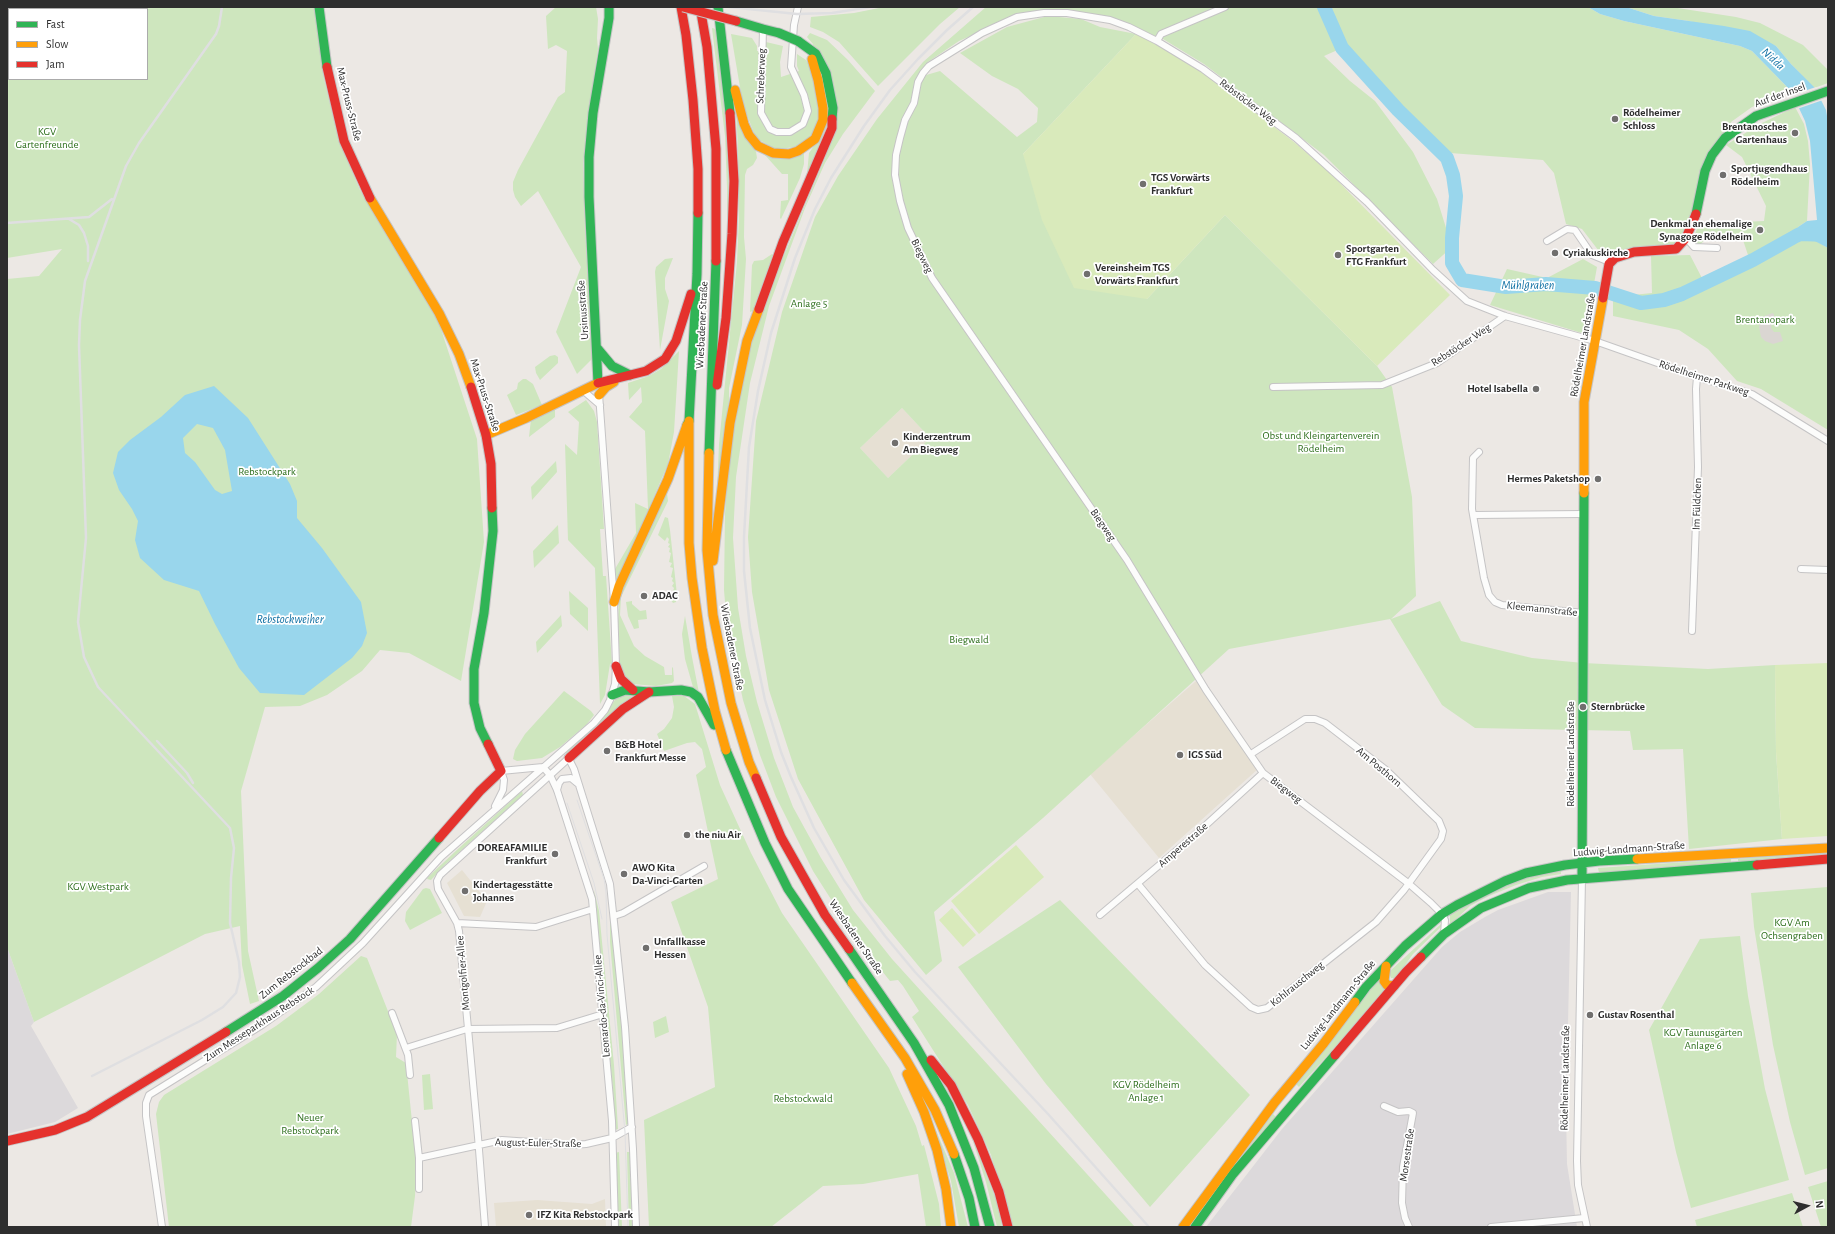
<!DOCTYPE html>
<meta charset="utf-8">
<style>
body{margin:0}
#map{position:relative;width:1835px;height:1234px;overflow:hidden;background:#ece8e4;font-family:"Alegreya Sans",sans-serif}
canvas{display:block}
.frame{position:absolute;inset:0;border:8px solid #2e2e2e;pointer-events:none}
.legend{position:absolute;left:8px;top:8px;width:140px;height:72px;box-sizing:border-box;background:#fff;border:1px solid #ababab;margin:0;padding:5px 7px;list-style:none;font-size:12px;color:#2e2e2e}
.legend li{display:flex;align-items:center;gap:8px;height:20px}
.legend b{width:20px;border:1px solid #ababab}
.north{position:absolute;left:1787px;top:1186px;width:40px;height:40px;-webkit-text-stroke:3px #fff;paint-order:stroke;rotate:83deg;font-size:11px;font-weight:700;line-height:16px;text-align:center;color:#2e2e2e}
.north::after{content:'';display:block;margin:auto;width:14px;height:18px;background:#2e2e2e;clip-path:polygon(50% 0,100% 100%,50% 72%,0 100%)}
</style>
<div id="map">
<canvas width="1835" height="1234"></canvas>
<div class="frame"></div>
<ul class="legend">
<li><b style="height:5px;background:#30b455"></b>Fast</li>
<li><b style="height:5px;background:#ff9f0a"></b>Slow</li>
<li><b style="height:5px;background:#e5322d"></b>Jam</li>
</ul>
<div class="north">N</div>
</div>
<script>
const context = document.querySelector('canvas').getContext('2d');
context.lineJoin = 'round';
function fillPath(path, color) { context.fillStyle = color; context.fill(path, 'evenodd'); }
const shape = rows => new Path2D(rows.map(r => 'M' + r).join(''));
function strokePath(path, color, width, dash) { context.strokeStyle = color; context.lineWidth = width; context.lineCap = dash ? 'butt' : 'round'; context.setLineDash(dash || []); context.stroke(path); }
function label(font, color, halo, rows, align = 'center') {
  context.font = font + ' "Alegreya Sans",sans-serif'; context.lineWidth = 3.5; context.setLineDash([]); context.textBaseline = 'middle'; context.strokeStyle = halo; context.fillStyle = color; for (const [text, x, y, turn = 0] of rows) {
    context.save(); context.translate(x, y); context.rotate((+turn || 0) * Math.PI / 180); context.textAlign = isNaN(turn) ? turn : align; if (halo) context.strokeText(text, 0, 0); context.fillText(text, 0, 0); context.restore();
  }
}
fillPath(shape([
 [1548,892,1571,892,1566,1111,1567,1164,1577,1227,1206,1227,1282,1129,1442,947,1460,932,1485,917,1498,910],
 [7,947,34,1022,31,1026,78,1108,55,1122,7,1134]
]), '#dcd9db');
fillPath(shape([
 [902,408,930,438,888,478,860,448],
 [1196,681,1258,769,1159,858,1090,774],
 [462,870,487,901,480,917,464,916,447,883],
 [605,1199,606,1227,496,1227,494,1203,537,1200,592,1204]
]), '#e6e0d3');
fillPath(shape([
 [7,7,316,7,324,79,339,141,360,190,436,314,477,439,484,542,461,681,409,653,380,650,362,671,327,695,300,706,265,707,241,791,248,951,259,1001,250,1004,242,965,240,926,205,934,34,1022,7,947,7,279,39,276,62,249,7,258],
 [9,9,147,9,147,79,9,79],
 [556,7,596,7,598,19,597,38,598,49,588,118,583,163,585,230,593,358,577,374,556,332,581,267,538,191,521,206,515,197,513,190,513,182,518,170,558,97,565,92,567,51,556,45,548,49,546,16],
 [884,7,960,7,940,24,878,86,839,42,823,32,810,27,811,17,854,13],
 [986,7,1320,7,1342,48,1324,56,1350,81,1375,101,1413,152,1437,199,1452,247,1433,264,1324,155,1204,64,1163,39,1084,14,1050,10,1011,18,959,41,928,62,916,78,940,71,1017,137,1037,122,1038,108,1018,89,992,76,960,53,1007,27,1048,16,1081,19,1100,27,1136,34,1023,154,1147,299,1225,215,1377,366,1392,387,1412,497,1416,596,1391,619,1440,601,1461,641,1532,658,1583,663,1708,669,1775,665,1776,752,1782,839,1689,849,1683,749,1633,750,1630,731,1475,728,1442,705,1390,619,1229,649,1043,818,934,912,942,961,926,975,864,900,798,779,769,690,752,592,748,537,756,421,782,312,815,217,838,176,877,119,923,62],
 [902,408,930,438,888,478,860,448],
 [1329,7,1588,7,1600,14,1624,21,1740,46,1752,51,1791,91,1752,107,1731,122,1722,147,1702,169,1692,220,1682,240,1674,246,1605,259,1582,229,1566,224,1554,173,1543,160,1450,153,1346,51],
 [1626,7,1671,7,1736,17,1760,23,1803,45,1828,70,1828,83,1814,88,1791,64,1776,46,1689,21,1654,16],
 [712,28,716,29,723,82,729,161,727,250,727,188,725,136],
 [810,33,827,40,848,60,875,91,843,134,825,163,805,208,769,306,750,383,736,477,733,538,738,608,746,656,757,702,774,758,793,807,821,858,853,910,892,959,1135,1227,1011,1227,991,1155,968,1105,912,1017,919,1011,903,986,898,980,890,981,878,966,848,926,813,871,776,797,760,755,743,700,727,626,724,590,725,514,729,458,746,361,766,298,826,156,813,44,807,37],
 [731,34,752,38,757,46,757,51,765,51,766,42,783,46,780,62,781,77,799,71,797,66,797,54,806,60,811,68,819,116,814,132,803,145,777,150,756,138,743,105],
 [1795,107,1804,124,1808,141,1810,164,1807,221,1798,227,1811,238,1828,248,1828,430,1761,389,1737,381,1708,349,1679,330,1613,316,1613,297,1652,293,1651,256,1690,255,1703,280,1749,258,1743,240,1707,237,1700,245,1692,241,1699,224,1764,221,1766,206,1742,157,1726,145,1760,124],
 [736,111,756,152,757,158,753,165,747,169,745,175,744,237,746,259,742,325,729,388,729,401,717,491,719,444,737,262,739,217,738,147],
 [828,126,807,174,809,153],
 [804,153,804,164,800,178,781,219,780,218,781,201,788,200,788,174,782,174,764,154],
 [772,254,773,255,753,311,750,312,752,265,754,261,763,260],
 [673,258,665,278,665,289,669,301,660,350,655,272,656,267,665,259],
 [1583,259,1597,267,1585,334,1490,305,1507,269,1547,278],
 [679,351,674,432,668,464,616,584,615,569,636,533,635,503,648,509,645,431,629,417,642,402,641,387,629,400,628,383,649,376,661,369],
 [555,355,558,357,558,363,540,380,536,373,535,367,550,356],
 [523,379,526,379,533,384,542,405,516,415,507,395,517,389,518,383],
 [586,400,594,411,597,422,604,529,600,529,603,576,606,576,612,663,610,664,605,695,600,704,595,568,568,540,565,444,577,455,579,422,568,412],
 [555,408,555,417,529,437,531,419],
 [556,461,557,472,532,500,531,487],
 [667,493,668,501,621,597,620,615,634,646,645,656,664,667,665,675,672,675,672,667,673,668,674,681,672,683,656,686,633,684,623,675,620,664,618,623,619,597],
 [665,517,668,518,670,530,677,595,676,602,673,603,671,600,675,592,673,591,674,588,672,586,674,583,672,581,673,578,671,577,673,568,670,567,672,563,669,562,671,553,669,552,670,548,668,547,670,544,668,543,669,539,667,537,665,541,658,535],
 [558,525,559,543,534,568,533,551],
 [569,591,588,608,588,631,570,614],
 [632,601,632,604,640,611,646,610,647,619,638,620,639,628,634,629,628,616,626,602],
 [561,615,562,626,537,653,536,642],
 [685,616,692,657,699,693,693,687,685,659,682,634],
 [564,691,591,711,594,715,587,724,560,747,542,758,517,761,513,759,515,750,525,734],
 [633,693,631,698,567,755,565,752,602,718,617,697],
 [672,696,684,696,695,704,720,785,751,853,782,913,889,1068,916,1126,922,1146,924,1145,939,1204,941,1227,926,1227,918,1174,863,1184,823,1186,771,1227,649,1227,644,1120,715,1087,708,1007,671,902,718,879,696,775,706,767,702,749,695,742,687,743,664,751,657,734,664,729,672,718,674,707],
 [522,791,523,795,446,864,431,880,427,879,428,877,459,848],
 [1828,852,1828,855,1738,862,1738,859],
 [1731,859,1731,862,1599,873,1598,868],
 [1561,870,1561,874,1542,877,1516,885,1489,896,1470,906,1452,923,1450,923,1450,914,1461,907,1519,880],
 [1828,887,1828,1168,1805,1175,1790,1122,1773,1045,1754,927,1751,893],
 [426,888,430,889,442,913,410,930,405,921,406,912,423,889],
 [594,890,599,911,614,1065,618,1129,615,1130,613,1091],
 [610,899,628,1096,629,1121,628,1124,626,1125,610,942],
 [1060,900,1250,1095,1150,1207,1046,1084,958,967],
 [1441,924,1442,926,1413,954,1396,978,1391,978,1389,973,1391,970],
 [1740,936,1748,996,1765,1089,1789,1180,1691,1208,1676,1152,1649,1030,1700,939],
 [361,956,367,958,397,1034,396,1057,406,1063,415,1151,416,1178,415,1196,411,1227,169,1227,156,1114,159,1102,164,1095,276,1026,319,994],
 [1379,978,1388,988,1299,1087,1296,1084],
 [666,1016,669,1032,655,1038,653,1022],
 [430,1074,433,1109,424,1110,422,1075],
 [1273,1114,1276,1117,1191,1227,1188,1227,1226,1174],
 [932,1121,954,1173,968,1227,959,1227,951,1181],
 [972,1138,997,1202,1002,1227,997,1227,986,1182],
 [619,1152,622,1227,618,1227,615,1153],
 [627,1152,630,1152,632,1227,629,1227],
 [1828,1181,1828,1227,1821,1227,1808,1187],
 [1792,1193,1803,1227,1697,1227,1695,1220]
]), '#cee6be');
fillPath(shape([
 [1136,34,1174,54,1206,75,1294,142,1329,172,1450,295,1377,366,1225,215,1147,299,1074,288,1042,220,1023,154],
 [1828,663,1828,836,1782,839,1776,752,1775,665],
 [1016,845,1044,877,979,934,951,901],
 [952,908,976,935,963,947,939,920]
]), '#d9eabb');
fillPath(shape([
 [1773,313,1776,320,1772,323,1771,328,1774,332,1780,332,1783,341,1773,344,1765,341,1761,337,1759,327,1760,322,1764,316]
]), '#dad6d2');
fillPath(shape([
 [1588,7,1626,7,1654,16,1724,26,1750,31,1776,46,1791,64,1815,88,1826,110,1828,122,1828,248,1811,239,1803,238,1798,227,1807,221,1817,220,1810,141,1805,121,1791,91,1752,51,1740,46,1624,21,1600,14],
 [214,386,248,418,290,484,297,501,297,518,322,548,361,602,367,633,362,646,352,658,304,695,260,693,239,668,215,624,199,591,164,580,140,558,135,540,138,521,132,509,119,490,113,473,118,452,130,440,161,417,185,395],
 [197,424,213,428,225,450,232,491,222,494,215,490,195,462,185,453,183,438]
]), '#99d6ec');
fillPath(shape([
 [1816,87,1823,100,1797,109,1792,95]
]), '#ece8e4');
strokePath(shape([
 [1324,7,1342,48,1398,110,1447,158,1453,175,1456,196,1452,238,1452,263,1462,280,1506,287,1546,284,1595,288,1641,303,1664,300,1682,294,1753,260,1796,236,1800,234,1828,235]
]), '#99d6ec', 14);
const street = shape([
 [763,29,761,113,770,129,777,132,790,132,803,124,808,111,804,95,791,67,794,25,798,7],
 [1157,41,1161,34,1225,7],
 [1686,238,1694,247,1717,248],
 [1547,241,1567,229,1575,230,1592,255,1607,261,1609,264],
 [1273,387,1382,385,1437,363,1505,316],
 [586,393,600,405],
 [1479,452,1473,458,1472,509,1484,578,1489,595,1495,602,1502,605,1584,613],
 [1474,515,1583,514],
 [1801,569,1828,570],
 [1692,631,1698,467,1696,389,1697,377],
 [568,757,574,769,610,884,625,1027,633,1149,636,1227],
 [543,767,550,775,557,790,592,899,612,1121,615,1227],
 [557,790,559,783,562,779,571,778,577,783],
 [495,806,503,790,504,780,501,771,543,767],
 [1582,878,1577,1161,1578,1185,1587,1227],
 [1138,884,1205,965,1251,1007,1258,1010,1267,1008,1376,922,1404,890,1441,839,1443,831,1439,821,1386,770,1325,723,1315,719,1305,719,1251,754],
 [1100,915,1195,835,1263,773],
 [614,916,623,913,704,866],
 [457,923,536,927,593,909],
 [1444,934,1445,920,1442,914,1431,903,1408,883,1263,773,1206,690,1127,560,932,278,908,228,900,201,895,175,896,155,900,138,905,120,914,103,918,82,923,73,929,66,982,33,1017,17,1044,13,1067,13,1110,20,1129,27,1157,41,1203,69,1296,138,1367,202,1433,270,1467,301,1505,316,1595,341,1697,377,1752,394,1828,441],
 [392,1013,408,1055,410,1075],
 [406,1048,467,1029,557,1028,603,1014],
 [1384,1106,1398,1112,1409,1111,1413,1113,1403,1167,1402,1203,1405,1218,1409,1227],
 [415,1121,419,1158,419,1189],
 [419,1158,502,1140,573,1145,586,1144,612,1138,632,1127],
 [162,1227,146,1116,146,1103,149,1095,262,1025,316,987,363,943,441,857,594,723,605,710,610,700,615,684,616,666,614,602,599,394],
 [485,1227,478,1137,459,931,457,923,438,889,437,881,440,875,569,758],
 [1491,1227,1584,1218]
]);
const fast = shape([
 [319,7,327,67],
 [718,7,730,113],
 [736,21,763,29],
 [763,29,779,33],
 [798,41,816,54,826,73,833,108,832,119],
 [1696,214,1705,171,1712,155,1725,138,1756,116,1828,91],
 [597,348,612,366,630,375],
 [598,383,589,197,589,157,593,113,609,18,609,7],
 [687,425,689,421,697,274,698,213],
 [709,453,716,261],
 [612,695,625,690,649,692,681,690,691,692,698,697,714,725],
 [488,744,480,728,474,703,474,669,484,613,493,531,492,508],
 [726,750,765,843,788,889,852,983],
 [1582,878,1584,493],
 [849,949,914,1043,949,1105,974,1168,990,1227],
 [1421,957,1444,934,1481,908,1529,888,1567,880,1757,865],
 [1355,1002,1366,987,1405,946,1442,914,1457,905,1505,881,1526,873,1565,865,1599,861,1637,859],
 [226,1032,283,996,318,968,350,939,439,838],
 [954,1154,969,1198,975,1227],
 [1195,1227,1233,1174,1335,1055]
]);
const slow = shape([
 [735,90,744,124,749,135,758,146,773,153,789,154,798,151,815,139,823,120,823,108,818,80,812,59],
 [370,198,439,313,459,354,471,387],
 [599,395,606,387,614,382],
 [689,421,689,543,692,578,702,648,715,711,726,750],
 [486,435,526,418,598,383],
 [709,453,707,550,713,615,731,703,749,762,756,778],
 [1584,493,1584,402,1603,298],
 [713,561,730,423,747,341,759,309],
 [614,602,619,586,668,479,687,425],
 [1637,859,1828,848],
 [1386,966,1384,981,1387,985,1394,986],
 [852,983,905,1058,935,1110,954,1154],
 [907,1074,924,1112,937,1150,946,1189,951,1227],
 [1183,1227,1275,1102,1324,1043,1355,1002]
]);
const jam = shape([
 [681,7,686,35,693,100,698,169,698,213],
 [700,7,707,47,716,149,716,261],
 [327,67,344,141,370,198],
 [1603,298,1609,264,1615,258,1634,252,1676,249,1686,238,1696,214],
 [759,309,783,242,832,128,832,119],
 [598,383,646,371,665,359,676,341,691,294],
 [717,385,726,318,732,234,734,181,730,113],
 [471,387,486,435,491,464,492,508],
 [616,666,621,679,633,690],
 [569,758,623,709,649,692],
 [756,778,781,837,825,915,849,949],
 [439,838,480,791,501,771,488,744],
 [1757,865,1828,859],
 [1335,1055,1406,972,1421,957],
 [931,1060,951,1085,978,1139,999,1192,1008,1227],
 [7,1141,55,1130,87,1117,226,1032]
]);
strokePath(street, '#c5c4c5', 8);
strokePath(fast, '#c5c4c5', 11);
strokePath(slow, '#c5c4c5', 11);
strokePath(jam, '#c5c4c5', 11);
strokePath(street, '#fcfcfb', 6);
strokePath(fast, '#30b455', 9);
strokePath(slow, '#ff9f0a', 9);
strokePath(jam, '#e5322d', 9);
strokePath(shape([
 [577,800,604,879,606,892,607,935,625,1132,628,1227],
 [567,803,594,883,602,919]
]), '#dfdfe1', 1);
strokePath(shape([
 [729,7,797,14,832,13,870,7],
 [973,7,947,30,918,59,890,90,864,126,831,178,815,209,795,258,771,333,758,391,749,447,744,537,744,571,750,628,765,700,781,752,791,777,814,828,844,880,885,936,915,972,1048,1114,1149,1227],
 [69,219,79,225,84,233,88,246,88,261],
 [7,223,89,217,112,199],
 [157,741,187,773,193,783],
 [92,1076,202,1020,223,1007,236,993,240,977,239,962,230,923,231,878,234,848,230,828,98,687,84,657,78,622,86,538,79,345,80,320,85,281,126,166,139,143,216,34,219,26,222,7]
]), '#dfdfe1', 2.5);
const fastBridge = shape([
 [779,33,798,41]
]);
const jamBridge = shape([
 [683,7,736,21]
]);
strokePath(fastBridge, '#c5c4c5', 11, []);
strokePath(jamBridge, '#c5c4c5', 11, []);
strokePath(fastBridge, '#30b455', 9);
strokePath(jamBridge, '#e5322d', 9);
for (const [x, y, r, color] of [
 [1615,119,4,"#706f6e"],
 [1795,133,4,"#706f6e"],
 [1723,175,4,"#706f6e"],
 [1143,184,4,"#706f6e"],
 [1760,230,4,"#706f6e"],
 [1555,253,4,"#706f6e"],
 [1338,255,4,"#706f6e"],
 [1087,274,4,"#706f6e"],
 [1536,389,4,"#706f6e"],
 [895,443,4,"#706f6e"],
 [1598,479,4,"#706f6e"],
 [644,596,4,"#706f6e"],
 [1583,707,4,"#706f6e"],
 [607,751,4,"#706f6e"],
 [1180,755,4,"#706f6e"],
 [687,835,4,"#706f6e"],
 [555,854,4,"#706f6e"],
 [624,874,4,"#706f6e"],
 [465,891,4,"#706f6e"],
 [646,948,4,"#706f6e"],
 [1590,1015,4,"#706f6e"],
 [529,1215,4,"#706f6e"]
]) { const dot = new Path2D(); dot.arc(x, y, r, 0, 2 * Math.PI); context.fillStyle = color; context.fill(dot); strokePath(dot, '#fff', 1.5); }
label('11px', '#2e2e2e', '#fff', [
 ["Schreberweg",761,76,-88],
 ["Auf der Insel",1780,95,-20],
 ["Rebstöcker Weg",1248,102,37],
 ["Max-Pruss-Straße",349,104,76],
 ["Biegweg",922,256,64],
 ["Ursinusstraße",583,310,-94],
 ["Wiesbadener Straße",702,325,-87],
 ["Rebstöcker Weg",1461,345,-33],
 ["Rödelheimer Landstraße",1583,345,-80],
 ["Rödelheimer Parkweg",1704,378,18],
 ["Max-Pruss-Straße",485,395,72],
 ["Im Füldchen",1697,504,-88],
 ["Biegweg",1103,525,56],
 ["Kleemannstraße",1542,609,6],
 ["Wiesbadener Straße",732,647,79],
 ["Rödelheimer Landstraße",1571,754,-90],
 ["Am Posthorn",1379,767,40],
 ["Biegweg",1286,790,37],
 ["Amperestraße",1183,845,-41],
 ["Ludwig-Landmann-Straße",1629,849,-4],
 ["Wiesbadener Straße",856,937,56],
 ["Zum Rebstockbad",291,973,-38],
 ["Montgolfier-Allee",463,973,-95],
 ["Kohlrauschweg",1297,984,-39],
 ["Ludwig-Landmann-Straße",1338,1005,-51],
 ["Leonardo-da-Vinci-Allee",602,1006,-95],
 ["Zum Messeparkhaus Rebstock",259,1024,-33],
 ["Rödelheimer Landstraße",1565,1078,-89],
 ["August-Euler-Straße",538,1143,1],
 ["Morsestraße",1407,1155,-82]
]);
label('bold 11px', '#2e2e2e', '#fff', [
 ["Rödelheimer",1623,113],
 ["Schloss",1623,126],
 ["Brentanosches",1787,127,"right"],
 ["Gartenhaus",1787,140,"right"],
 ["Sportjugendhaus",1731,169],
 ["Rödelheim",1731,182],
 ["TGS Vorwärts",1151,178],
 ["Frankfurt",1151,191],
 ["Denkmal an ehemalige",1752,224,"right"],
 ["Synagoge Rödelheim",1752,237,"right"],
 ["Sportgarten",1346,249],
 ["FTG Frankfurt",1346,262],
 ["Cyriakuskirche",1563,253],
 ["Vereinsheim TGS",1095,268],
 ["Vorwärts Frankfurt",1095,281],
 ["Hotel Isabella",1528,389,"right"],
 ["Kinderzentrum",903,437],
 ["Am Biegweg",903,450],
 ["Hermes Paketshop",1590,479,"right"],
 ["ADAC",652,596],
 ["Sternbrücke",1591,707],
 ["B&B Hotel",615,745],
 ["Frankfurt Messe",615,758],
 ["IGS Süd",1188,755],
 ["the niu Air",695,835],
 ["DOREAFAMILIE",547,848,"right"],
 ["Frankfurt",547,861,"right"],
 ["AWO Kita",632,868],
 ["Da-Vinci-Garten",632,881],
 ["Kindertagesstätte",473,885],
 ["Johannes",473,898],
 ["Unfallkasse",654,942],
 ["Hessen",654,955],
 ["Gustav Rosenthal",1598,1015],
 ["IFZ Kita Rebstockpark",537,1215]
], 'left');
label('11px', '#2c6e1b', '#fff', [
 ["KGV",47,132],
 ["Gartenfreunde",47,145],
 ["Anlage 5",809,304],
 ["Brentanopark",1765,320],
 ["Obst und Kleingartenverein",1321,436],
 ["Rödelheim",1321,449],
 ["Rebstockpark",267,472],
 ["Biegwald",969,640],
 ["KGV Westpark",98,887],
 ["KGV Am",1792,923],
 ["Ochsengraben",1792,936],
 ["KGV Taunusgärten",1703,1033],
 ["Anlage 6",1703,1046],
 ["KGV Rödelheim",1146,1085],
 ["Anlage 1",1146,1098],
 ["Rebstockwald",803,1099],
 ["Neuer",310,1118],
 ["Rebstockpark",310,1131]
]);
label('italic 12px', '#0d6fa3', '#fff', [
 ["Nidda",1773,59,43],
 ["Mühlgraben",1528,285],
 ["Rebstockweiher",290,619]
]);
</script>
